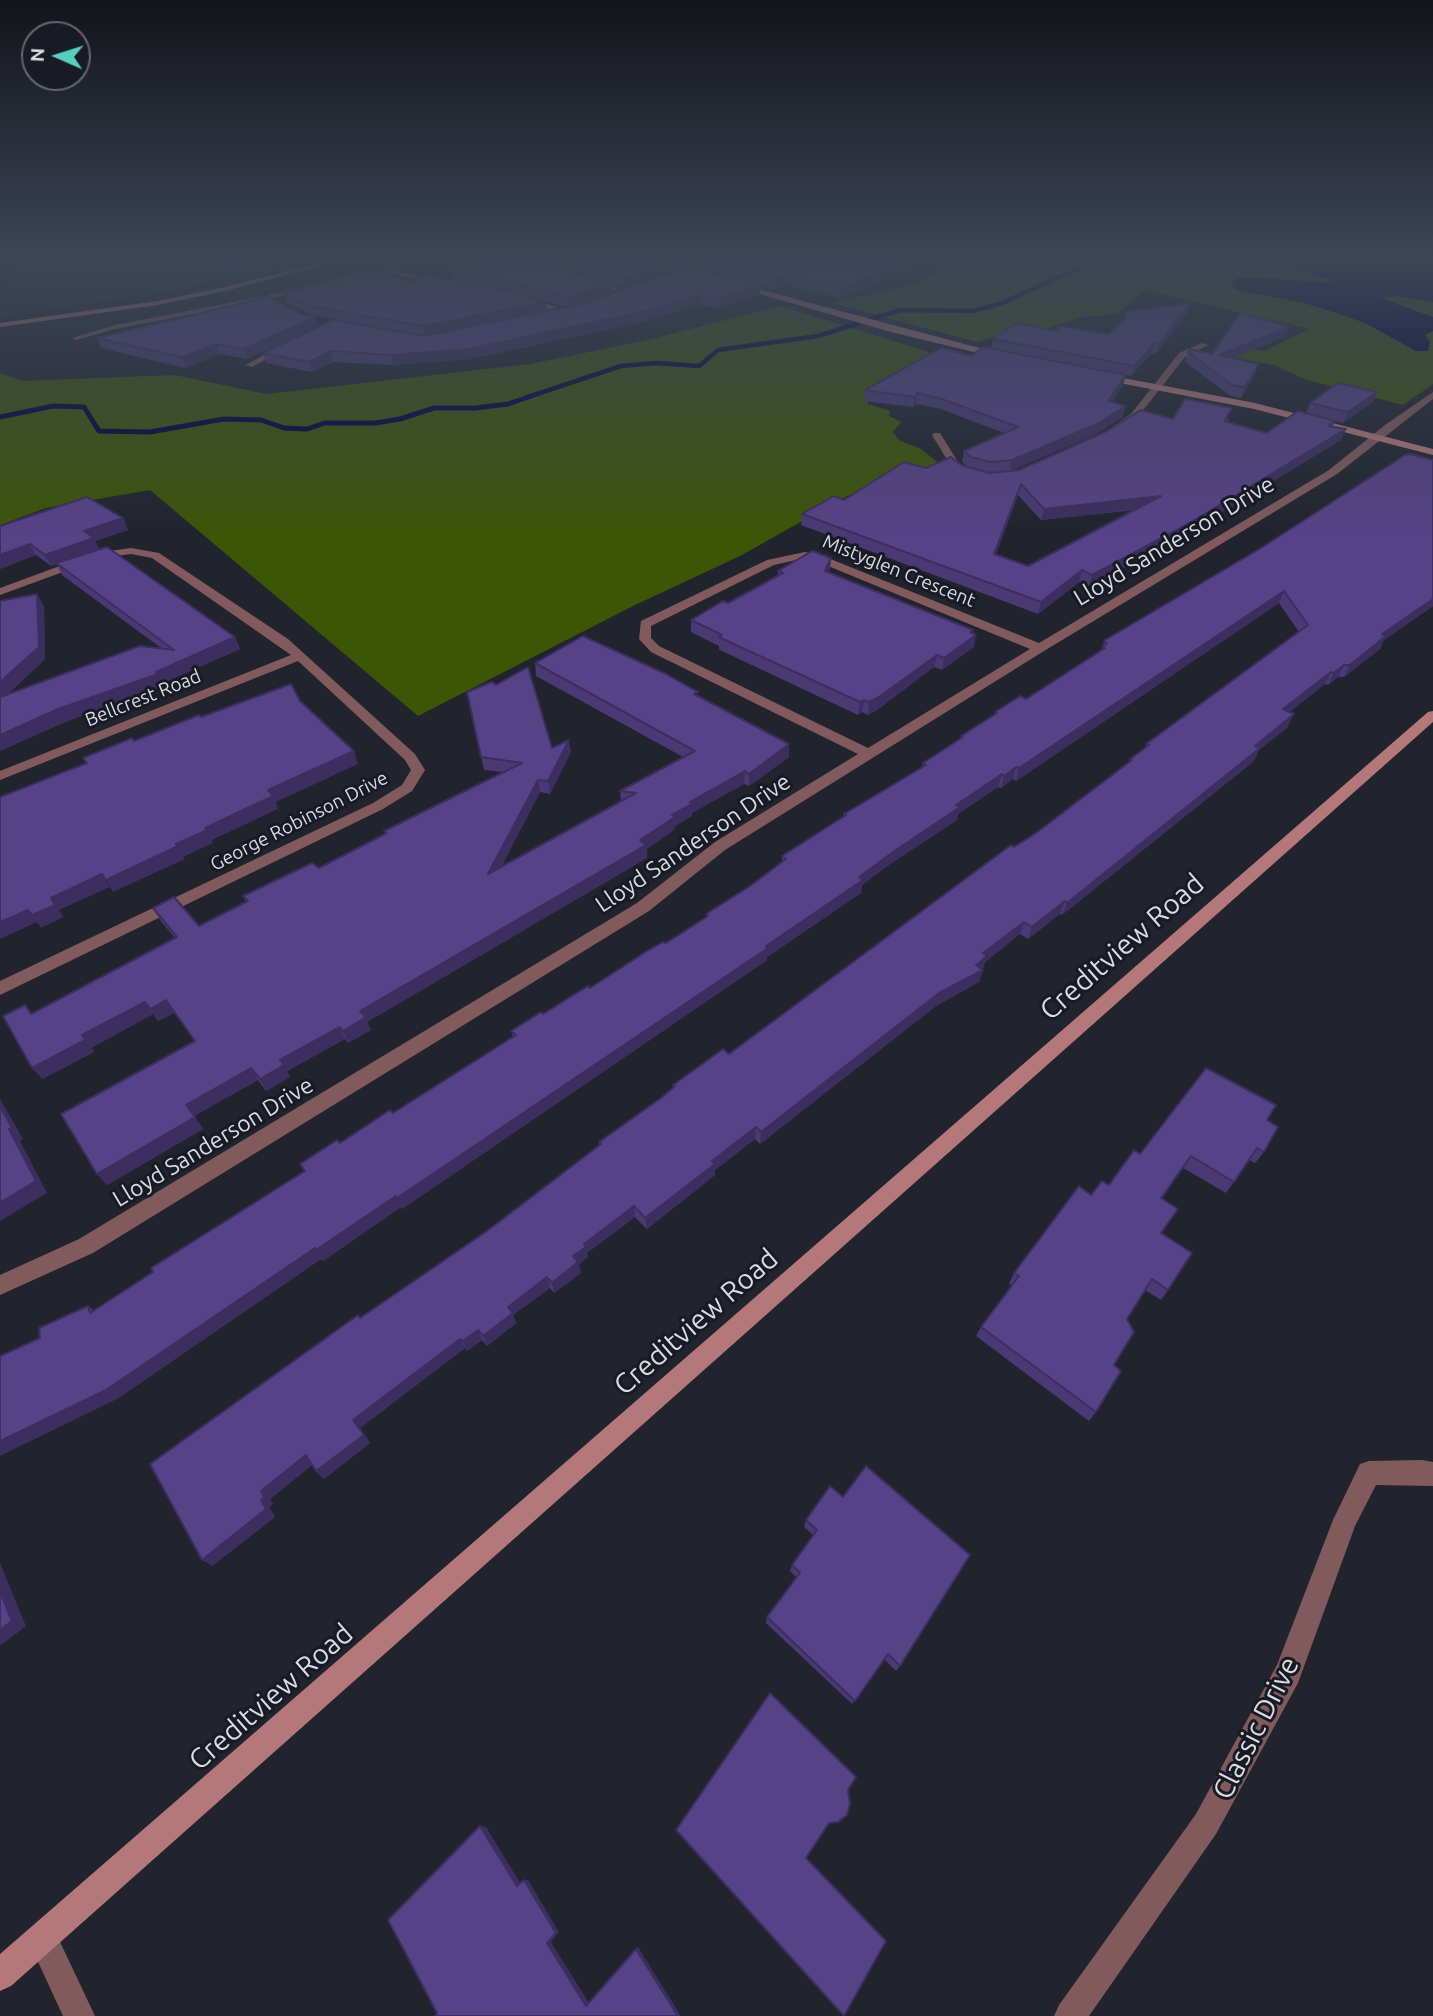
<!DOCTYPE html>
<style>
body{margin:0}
#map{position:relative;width:1433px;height:2016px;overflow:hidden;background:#21242d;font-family:Ubuntu,sans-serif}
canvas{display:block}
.north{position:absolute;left:21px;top:21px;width:70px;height:70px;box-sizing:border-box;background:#181b24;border:2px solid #656870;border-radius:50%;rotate:273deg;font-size:19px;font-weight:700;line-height:28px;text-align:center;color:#d9dce2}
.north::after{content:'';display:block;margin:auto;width:24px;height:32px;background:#58cebf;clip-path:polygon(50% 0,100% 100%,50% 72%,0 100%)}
</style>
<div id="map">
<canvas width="1433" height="2016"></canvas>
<div class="north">N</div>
</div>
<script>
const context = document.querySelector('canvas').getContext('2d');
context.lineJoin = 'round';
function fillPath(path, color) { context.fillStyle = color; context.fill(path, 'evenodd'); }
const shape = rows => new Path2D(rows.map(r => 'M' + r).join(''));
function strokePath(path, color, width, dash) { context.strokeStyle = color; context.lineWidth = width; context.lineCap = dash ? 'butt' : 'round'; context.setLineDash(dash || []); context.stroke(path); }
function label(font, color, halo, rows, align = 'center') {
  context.font = font + ' Ubuntu,sans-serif'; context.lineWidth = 6; context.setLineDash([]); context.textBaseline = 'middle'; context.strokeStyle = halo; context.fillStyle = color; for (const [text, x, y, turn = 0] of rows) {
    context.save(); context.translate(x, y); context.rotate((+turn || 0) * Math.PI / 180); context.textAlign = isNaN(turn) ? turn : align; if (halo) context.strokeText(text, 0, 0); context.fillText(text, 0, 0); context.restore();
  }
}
fillPath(shape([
 [20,256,326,256,170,291,0,317,0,302]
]), '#252a39');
fillPath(shape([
 [969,256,1433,256,1433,384,1403,405,1307,380,1274,365,1212,354,1235,347,1264,351,1309,329,1145,290,1117,314,1082,317,1039,331,1002,335,977,342,832,303,915,284],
 [781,306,932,353,907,373,868,390,868,404,890,411,889,416,901,422,893,432,899,440,921,449,940,464,924,474,902,472,843,498,742,555,633,606,418,716,150,490,46,508,0,525,0,373,22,381,174,375,267,394,530,364,643,341]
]), '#3e5407');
fillPath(shape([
 [1265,256,1391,256,1433,265,1433,302,1396,296,1381,298,1433,317,1433,331,1425,335,1430,342,1428,351,1416,351,1365,323,1340,314,1304,303,1237,290,1230,283,1236,278,1251,277,1337,283,1311,273,1266,263]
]), '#000037');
strokePath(shape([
 [525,398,621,366,657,363,699,366,718,350,818,336,900,310,973,311,1002,303,1105,256]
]), '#000037', 4.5);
strokePath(shape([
 [0,417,53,406,84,407,99,431,150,432,224,419,261,420,284,428,307,429,325,423,375,423,400,419,434,408,475,408,508,404,531,396]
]), '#000037', 5);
fillPath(shape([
 [593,282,597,282,632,293,627,294,593,284,593,282]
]), '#805a5c');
fillPath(shape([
 [395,271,446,282,442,284,395,275,362,276,265,300,116,329,76,340,72,338,115,325,265,296,362,272,395,271],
 [521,297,527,297,571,312,564,314,521,301,521,297],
 [1202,343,1209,345,1185,357,1137,418,1121,429,1115,429,1115,425,1131,414,1179,353,1202,343],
 [281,346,288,348,252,367,245,365,281,346],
 [1433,392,1433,399,1337,474,1044,651,725,850,649,911,93,1253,0,1295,0,1275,79,1239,637,903,715,842,858,754,651,652,639,639,641,621,767,560,805,552,823,556,1039,643,1329,470,1385,425,1433,392],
 [805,558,816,561,1030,649,868,748,659,646,651,638,651,626,774,565,805,558],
 [934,433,940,433,958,462,970,471,970,475,962,475,951,466,932,435,934,433],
 [131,548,159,553,288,639,415,754,425,770,412,791,383,809,0,995,0,981,373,803,402,785,411,770,405,760,298,661,0,780,0,771,291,655,152,558,131,554,101,558,0,595,0,588,95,553,131,548],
 [1422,1460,1433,1462,1433,1486,1376,1485,1355,1526,1298,1683,1216,1834,1089,2016,1054,2016,1059,2005,1196,1814,1277,1665,1333,1520,1360,1464,1369,1461,1422,1460],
 [42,1923,53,1927,95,2016,63,2016,27,1938,31,1927,42,1923]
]), '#805a5c');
fillPath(shape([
 [345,256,356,256,230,290,158,305,0,327,0,323,158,301,229,286,345,256],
 [631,256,642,256,707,274,703,276,631,256],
 [736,283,1002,354,1003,356,999,358,891,332,736,287,736,283],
 [1102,374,1255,403,1433,449,1433,455,1254,409,1099,379,1102,374],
 [1433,711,1433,722,11,1986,0,1991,0,1954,1428,712,1433,711]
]), '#b4787a');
fillPath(shape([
 [166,256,279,256,246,269],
 [484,256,713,256,687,266,673,262,673,271,625,288,611,284,612,293,573,305,585,303,702,269,701,261,907,269,893,272,893,276,840,298,786,285,773,290,760,286,759,295,717,309,701,304,646,321,471,359,393,365,333,362,312,372,266,363,263,353,388,329,313,315,286,303,283,293,408,282,545,302,546,311,566,307,497,287,453,280,451,271,484,259],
 [1126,312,1187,313,1156,354,1152,353,1131,376,1126,375,1123,385,1112,402,1123,417,1094,435,1010,471,1019,470,1173,419,1229,419,1227,422,1267,433,1306,413,1310,403,1373,402,1343,423,1335,421,1333,427,1341,440,1184,535,1089,587,1079,582,1038,614,801,525,802,514,844,500,926,468,961,465,969,468,962,462,964,451,1004,433,941,409,916,404,913,407,864,401,865,390,991,348,993,339,1055,331,1109,334,1124,320],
 [1018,495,1041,520,1135,510,1028,566,996,554],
 [303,315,315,317,317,326,248,359,219,354,185,368,101,348,97,338],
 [1289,327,1285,337,1233,358,1255,374,1241,398,1229,395,1185,362,1188,352,1212,354],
 [1433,460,1433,606,1384,640,1380,649,1344,677,1338,677,1328,685,1325,684,1289,712,1288,727,1259,750,1254,761,1062,915,1060,914,1028,939,1020,934,985,962,979,982,936,1006,760,1144,755,1139,715,1170,715,1175,647,1229,635,1217,587,1253,588,1257,579,1264,581,1273,554,1293,550,1288,513,1315,516,1323,487,1346,482,1340,467,1351,465,1348,360,1428,370,1443,324,1479,316,1471,312,1465,270,1499,273,1504,269,1507,275,1517,212,1566,360,1318,487,1231,599,1145,599,1142,661,1098,673,1088,673,1085,729,1054,1014,847,1036,833,1128,763,1130,759,1145,748,1146,744,1299,632,1279,603,1016,781,1013,779,1001,788,998,787,958,814,957,820,890,864,862,885,861,893,767,957,767,960,402,1209,401,1207,323,1261,321,1259,117,1399,40,1338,88,1306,94,1311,304,1171,300,1164,340,1143,393,1113,513,1037,511,1031,590,988,666,943,706,918,706,914,750,886,782,862,782,856,843,817,844,814,922,767,923,763,960,739,961,736,994,715,995,712,1026,699,1101,651,1104,642],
 [123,518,128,530,95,541,100,550,235,637,240,649,163,683,164,686,65,722,0,751,0,601,44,606,45,659,7,695,161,648,62,575,57,564,51,566,36,555,0,569,0,526],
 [831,558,829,572,973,630,974,647,942,670,934,667,877,710,868,715,862,712,858,715,722,651,719,649,719,646,691,632,691,620,728,603,778,576,778,571],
 [535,663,698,697,789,744,789,757,749,786,744,784,692,813,692,816,675,826,675,829,647,849,647,858,367,1022,371,1030,348,1043,345,1039,287,1071,290,1077,266,1091,258,1080,194,1116,203,1129,107,1185,97,1174,195,1041,174,1013,158,1021,153,1014,91,1048,94,1052,42,1079,32,1013,175,938,160,920,153,908,199,926,246,902,243,896,319,868,385,834,384,831,503,772,484,770,467,692,552,748,571,752,550,794,540,792,501,867,621,802,620,791,683,757,536,676],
 [1267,1120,1264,1152,1255,1163,1249,1160,1226,1193,1183,1168,1162,1199,1161,1233,1168,1290,1161,1300,1145,1290,1127,1319,1114,1365,1096,1412,1089,1421,976,1336,981,1327,1012,1285,1009,1284,1014,1273,1091,1195,1109,1185,1140,1154],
 [830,1486,900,1666,896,1671,884,1659,852,1704,766,1623,767,1617,796,1577,790,1571,792,1565,813,1535,804,1527,806,1520]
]), '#4a3974');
fillPath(shape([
 [0,256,79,256,0,263],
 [242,256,279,256,246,269],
 [484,256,494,256,494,259,484,261],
 [688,256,713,256,687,266,687,257],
 [914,256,923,256,907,269,893,272,893,276,840,298,841,289,887,264],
 [673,261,673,271,625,288,624,279],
 [786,276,786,285,773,290,774,280],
 [611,283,612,293,567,307,566,298],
 [760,285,759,295,717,309,717,299],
 [701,295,701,304,646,321,471,359,393,365,391,355],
 [545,302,546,312,425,336,423,326],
 [1190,303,1187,313,1156,354,1159,344],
 [315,317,317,326,248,359,244,349],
 [1289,327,1285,337,1215,366,1219,355],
 [1155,343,1152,353,1131,376,1134,366],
 [216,344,219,354,185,368,182,357],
 [331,351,333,362,312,372,309,362],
 [1259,364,1255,374,1241,398,1245,387],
 [1126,375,1123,385,1105,412,1108,401],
 [1377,392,1373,402,1343,423,1348,412],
 [917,393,916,404,913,407,915,397],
 [1126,406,1123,417,1094,435,1009,471,1012,460],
 [1346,429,1341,440,1184,535,1089,587,1092,575],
 [1021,484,1018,495,992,565,994,554],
 [1161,496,1158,507,1041,520,1044,509],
 [123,518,128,530,95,541,100,550,51,566,45,555,84,531],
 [30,544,36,555,0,569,0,555],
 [831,558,830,569,824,583,825,571],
 [1082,570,1079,582,1038,614,1041,602],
 [1284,591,1279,603,1016,781,1019,768],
 [37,594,44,606,45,659,0,701,0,682],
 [1433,599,1433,606,1384,640,1380,649,1344,677,1350,665,1382,634],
 [973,630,971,639,976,635,974,647,942,670,944,658],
 [235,637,240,649,163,683,164,686,65,722,0,751,0,735,58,709,156,672],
 [937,655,934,667,877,710,868,715,869,702],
 [1344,665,1338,677,1328,685,1334,673],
 [1331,672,1325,684,1277,722,1283,709],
 [864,700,862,712,858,715,860,702],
 [1294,714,1288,727,1259,750,1254,761,1062,915,1067,903,1255,746],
 [569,740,571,752,550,794,548,781],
 [789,744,789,757,749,786,749,774],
 [354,751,358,764,276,802,278,809,212,840,213,843,183,857,185,859,113,892,106,880,176,844,268,790],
 [1016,767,1013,779,1001,788,1004,776],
 [745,771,744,784,692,813,692,816,675,826,675,829,647,849,647,858,367,1022,371,1030,348,1043,343,1031,360,1011,640,840,690,802],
 [1002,774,998,787,958,814,957,820,890,864,862,885,861,893,767,957,767,960,402,1209,397,1198,766,946,956,805],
 [538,780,540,792,491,887,488,874],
 [102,874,110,887,59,910,64,917,41,928,37,922,0,939,0,922],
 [1065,901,1060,914,1028,939,1032,927],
 [1024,922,1020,934,985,962,983,968,979,972,983,970,979,982,936,1006,760,1144,761,1132,976,965,983,953],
 [166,1000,174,1013,158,1021,150,1009],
 [145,1002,153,1014,91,1048,94,1052,42,1079,32,1068,82,1035],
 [340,1027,345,1039,287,1071,290,1077,266,1091,260,1079,280,1060],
 [251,1068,258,1080,194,1116,186,1105],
 [0,1099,23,1139,20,1141,47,1193,0,1221,0,1203,9,1129,0,1106],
 [195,1117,203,1129,107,1185,97,1174],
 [756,1127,755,1139,715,1170,715,1175,647,1229,645,1218,712,1161],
 [396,1196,401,1207,323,1261,316,1250],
 [634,1206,635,1217,587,1253,588,1257,579,1264,581,1273,554,1293,552,1283,584,1244],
 [315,1248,321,1259,117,1399,0,1456,0,1441],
 [547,1277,550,1288,513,1315,516,1323,487,1346,483,1336,508,1307],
 [478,1330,482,1340,467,1351,463,1341],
 [460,1339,465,1348,360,1428,370,1443,324,1479,316,1471,353,1420],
 [306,1455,314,1463,270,1499,273,1504,269,1507,275,1517,212,1566,202,1560,261,1500,261,1491],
 [0,1563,26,1626,0,1646],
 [480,1826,486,1827,522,1886,517,1886],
 [524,1880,528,1880,559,1932,551,1942,589,2003,586,2006,547,1943],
 [638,1947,681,2016,678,2016,636,1949]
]), '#3c2e5e');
const building = shape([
 [528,256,653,256,673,261,624,279,567,262,528,256],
 [714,256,914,256,909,260,887,264,894,267,841,289,786,276,774,280,701,261,714,256],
 [493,258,566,270,611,283,566,298,495,278,451,271,472,260,493,258],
 [688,266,760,285,717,299,701,295,645,311,469,349,391,355,331,351,309,362,263,353,333,320,424,336,585,303,688,266],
 [380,271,408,282,429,276,493,287,545,302,423,326,310,306,283,293,380,271],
 [268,297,303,315,315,317,244,349,216,344,182,357,97,338,268,297],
 [1190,303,1159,344,1155,343,1134,366,993,339,1017,323,1055,331,1060,326,1109,334,1126,318,1126,312,1190,303],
 [1240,313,1289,327,1219,355,1259,364,1245,387,1232,385,1188,352,1190,349,1212,354,1240,313],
 [983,347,1126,375,1108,401,1126,406,1097,424,1012,460,990,462,971,457,964,451,1018,427,942,399,917,393,915,397,865,390,941,348,971,356,983,347],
 [1338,383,1377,392,1348,412,1310,403,1338,383],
 [1185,399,1232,408,1224,421,1267,433,1298,411,1335,421,1328,426,1346,429,1188,524,1092,575,1082,570,1041,602,802,514,834,496,844,500,904,462,926,468,951,457,961,465,989,473,1019,470,1105,432,1141,410,1173,419,1185,399],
 [1021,484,1044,509,1161,496,1028,566,994,554,1021,484],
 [1410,454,1433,460,1433,599,1382,634,1386,636,1350,665,1344,665,1334,673,1331,672,1283,709,1294,714,1255,746,1260,748,1067,903,1065,901,1032,927,1024,922,983,953,987,956,976,965,983,970,939,993,761,1132,756,1127,712,1161,715,1164,645,1218,634,1206,584,1244,586,1247,573,1256,578,1262,552,1283,547,1277,508,1307,513,1313,483,1336,478,1330,463,1341,460,1339,353,1420,364,1435,316,1471,306,1455,261,1491,264,1497,261,1500,266,1509,202,1560,150,1464,358,1315,360,1318,487,1231,601,1144,599,1142,661,1098,675,1086,673,1085,723,1049,729,1054,1011,845,1014,847,1036,833,1132,760,1130,759,1149,745,1146,744,1308,625,1284,591,1019,768,1016,767,1004,776,1002,774,956,805,960,807,893,852,859,877,863,880,766,946,768,948,397,1198,396,1196,316,1250,315,1248,106,1390,0,1441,0,1356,40,1338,39,1328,88,1306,90,1313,153,1272,151,1268,305,1171,300,1164,337,1140,340,1143,390,1110,393,1113,516,1035,511,1031,541,1012,543,1014,588,986,590,988,647,951,663,942,666,943,708,916,706,914,750,886,786,859,782,856,846,815,844,814,926,765,923,763,963,737,961,736,997,713,995,712,1020,696,1026,699,1105,648,1102,647,1107,643,1104,642,1105,640,1261,548,1405,455,1410,454],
 [87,497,123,518,84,531,94,538,45,555,30,544,0,555,0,526,87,497],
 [107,547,235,637,156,672,158,674,58,709,0,735,0,697,140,646,174,650,56,563,107,547],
 [812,551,831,558,825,571,973,630,970,632,976,635,944,658,937,655,879,697,869,702,864,700,860,702,723,639,719,637,722,635,691,620,723,601,728,603,783,573,778,571,812,551],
 [37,594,39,647,0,682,0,601,37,594],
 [583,636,666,674,698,692,694,694,789,744,749,774,745,771,690,802,692,804,672,815,675,817,640,840,646,845,360,1011,366,1017,343,1031,340,1027,280,1060,284,1065,260,1079,251,1068,186,1105,195,1117,97,1174,61,1114,195,1041,166,1000,150,1009,145,1002,82,1035,85,1040,32,1068,3,1016,25,1005,31,1014,177,937,153,908,174,897,199,926,248,901,243,896,312,863,319,868,387,833,384,831,522,763,481,757,467,692,492,682,496,685,528,667,552,748,569,740,548,781,538,780,488,874,636,793,620,791,695,751,535,663,583,636],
 [291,684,300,701,354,751,268,790,273,796,205,828,207,830,176,844,178,846,106,880,102,874,51,898,55,905,32,915,28,910,0,922,0,797,87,763,83,758,132,738,134,741,199,715,201,717,291,684],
 [1206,1068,1276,1105,1267,1120,1278,1127,1264,1152,1257,1148,1234,1182,1191,1156,1161,1198,1178,1209,1161,1233,1192,1253,1168,1290,1152,1279,1127,1319,1134,1332,1114,1365,1121,1371,1096,1412,981,1327,1019,1276,1014,1273,1079,1186,1091,1195,1102,1181,1109,1185,1134,1150,1140,1154,1206,1068],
 [0,1106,12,1128,9,1129,36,1181,0,1203,0,1106],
 [866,1466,970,1555,900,1666,888,1654,855,1701,767,1617,800,1573,792,1565,817,1530,806,1520,830,1486,843,1497,866,1466],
 [0,1592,12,1621,0,1630,0,1592],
 [770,1693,856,1777,848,1790,850,1804,847,1815,838,1822,829,1823,806,1858,886,1941,844,2016,676,1830,770,1693],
 [480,1826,517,1886,524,1880,556,1933,547,1943,586,2006,636,1949,678,2016,435,2016,437,2013,388,1920,480,1826]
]);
fillPath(building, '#564287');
strokePath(building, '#3c2e5e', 2);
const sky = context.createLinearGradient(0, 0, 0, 538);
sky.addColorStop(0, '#121419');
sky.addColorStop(0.48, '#3d4557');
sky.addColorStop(1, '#3d455700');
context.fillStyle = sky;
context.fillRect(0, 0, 1433, 538);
label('19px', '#d9dce2', '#181b24', [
 ["Mistyglen Crescent",899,571,22],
 ["Bellcrest Road",143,698,-22],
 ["George Robinson Drive",299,821,-27]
]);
label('23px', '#d9dce2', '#181b24', [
 ["Lloyd Sanderson Drive",1174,541,-31],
 ["Lloyd Sanderson Drive",693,843,-34],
 ["Lloyd Sanderson Drive",213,1142,-31]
]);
label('28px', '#d9dce2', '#181b24', [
 ["Creditview Road",1122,947,-41],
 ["Creditview Road",696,1322,-41],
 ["Creditview Road",271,1697,-41],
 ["Classic Drive",1256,1728,-63]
]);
</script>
